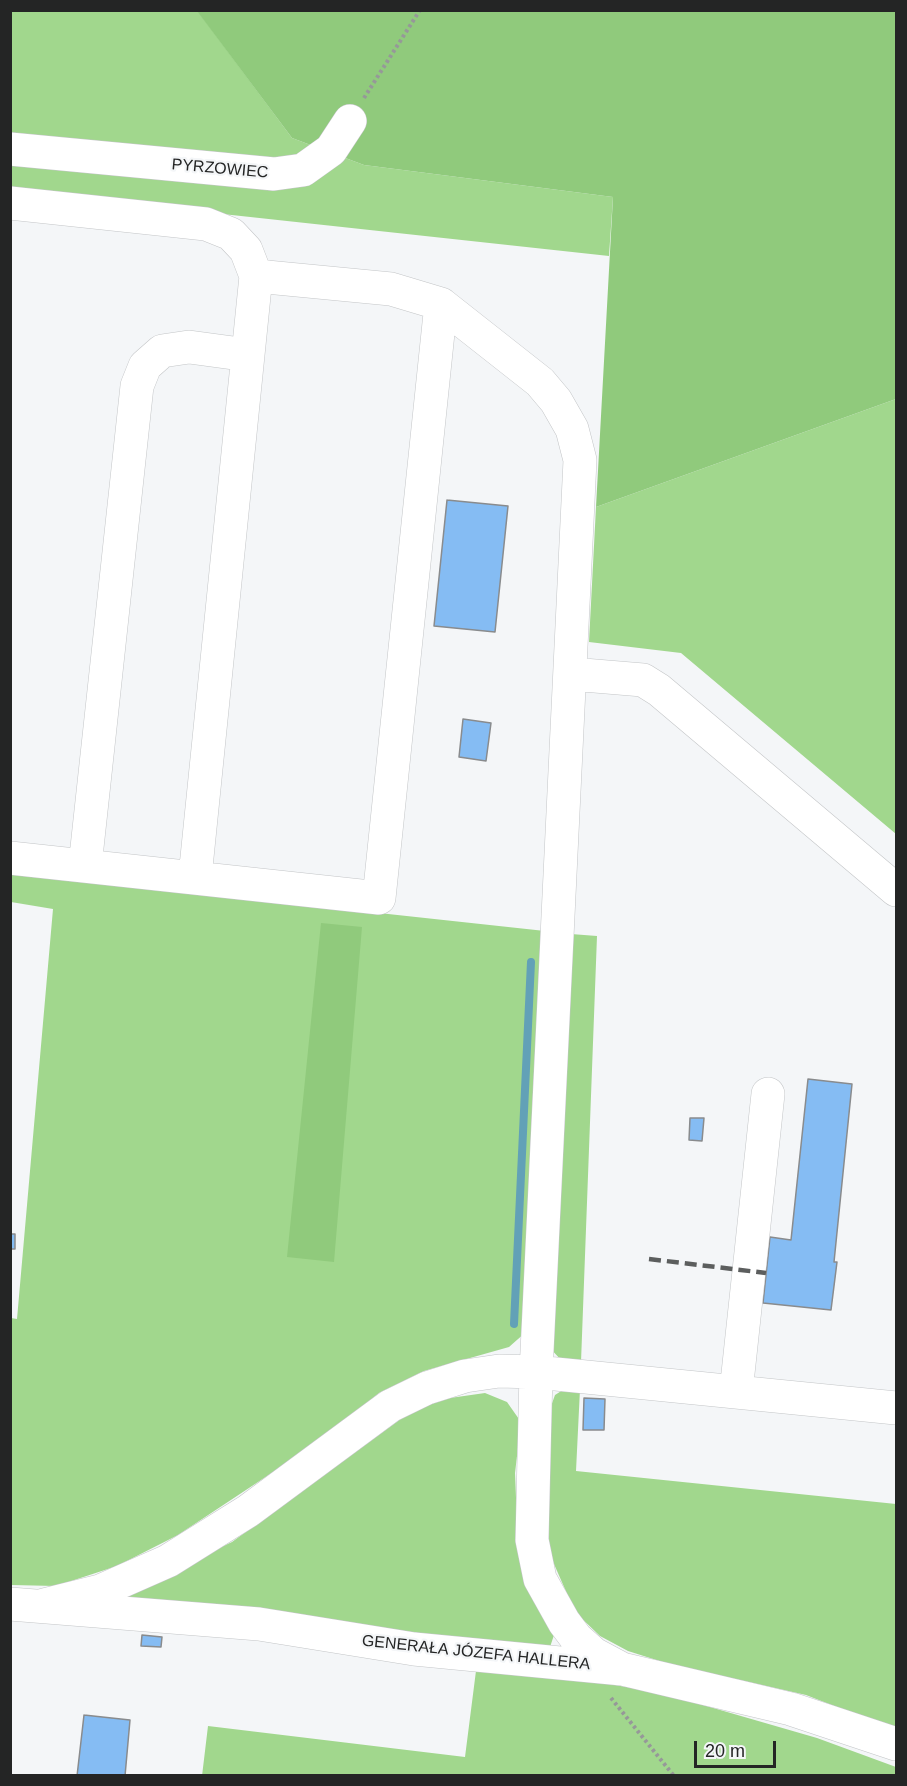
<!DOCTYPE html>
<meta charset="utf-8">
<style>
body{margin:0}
#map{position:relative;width:907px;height:1786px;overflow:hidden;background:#f4f6f8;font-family:Arial,sans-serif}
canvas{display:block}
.frame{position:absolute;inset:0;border:12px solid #242525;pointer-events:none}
.scale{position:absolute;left:694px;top:1741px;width:82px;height:27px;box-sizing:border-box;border:3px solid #242525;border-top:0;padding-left:8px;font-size:18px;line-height:21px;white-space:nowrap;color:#242525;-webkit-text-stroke:4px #f4f6f8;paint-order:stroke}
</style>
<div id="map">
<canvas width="907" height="1786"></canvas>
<div class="frame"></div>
<div class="scale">20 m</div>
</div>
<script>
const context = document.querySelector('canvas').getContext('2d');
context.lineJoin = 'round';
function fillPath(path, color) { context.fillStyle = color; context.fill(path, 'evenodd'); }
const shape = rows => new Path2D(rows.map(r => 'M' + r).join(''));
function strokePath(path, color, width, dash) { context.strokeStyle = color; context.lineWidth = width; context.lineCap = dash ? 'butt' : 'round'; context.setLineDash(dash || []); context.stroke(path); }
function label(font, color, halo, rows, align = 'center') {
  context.font = font + ' Arial,sans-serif'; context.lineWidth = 4.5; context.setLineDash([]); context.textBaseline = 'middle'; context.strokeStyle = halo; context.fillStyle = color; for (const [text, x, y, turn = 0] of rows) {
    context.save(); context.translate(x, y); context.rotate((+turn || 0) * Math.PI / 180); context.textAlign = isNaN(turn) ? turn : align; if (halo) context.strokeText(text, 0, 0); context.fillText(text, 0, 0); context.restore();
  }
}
fillPath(shape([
 [197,10,292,138,364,165,613,197,609,256,11,191,11,11],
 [896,399,896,834,681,653,589,642,596,507],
 [10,873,545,931,526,1332,509,1347,424,1371,379,1393,329,1435,178,1535,117,1566,56,1586,11,1585,11,1318,17,1319,53,909,11,902],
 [571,934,597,936,581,1362,561,1360,550,1348],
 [566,1388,580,1389,576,1471,896,1504,896,1730,806,1695,669,1664,628,1651,600,1636,575,1612,547,1548,550,1409,555,1395],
 [485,1393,507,1402,521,1422,515,1473,518,1547,554,1635,550,1647,109,1605,152,1580,232,1542,413,1410,450,1398],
 [477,1663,658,1692,817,1738,896,1767,896,1776,202,1776,208,1726,465,1757]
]), '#a1d78d');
fillPath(shape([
 [197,11,896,11,896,399,596,507,613,197,364,165,292,138],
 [321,923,362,927,334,1262,287,1257]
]), '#90ca7c');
strokePath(shape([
 [514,1324,531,962]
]), '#62a1b7', 8);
const building = shape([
 [447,500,508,506,495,632,434,626,447,500],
 [463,719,491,723,486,761,459,757,463,719],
 [808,1079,852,1084,834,1262,837,1262,831,1310,763,1303,770,1237,791,1240,808,1079],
 [690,1118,704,1118,702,1141,689,1140,690,1118],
 [10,1234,15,1234,15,1249,10,1249,10,1234],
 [584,1398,605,1399,604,1430,583,1430,584,1398],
 [142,1635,162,1637,161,1647,141,1646,142,1635],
 [84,1715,130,1720,125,1776,77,1776,84,1715]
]);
fillPath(building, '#85bcf3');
strokePath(building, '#898b8d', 1.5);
const minor = shape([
 [10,149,274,174,303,170,331,150,350,121],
 [10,203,206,224,231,234,246,250,256,276,391,289,441,304,540,382,556,401,572,429,580,460,536,1372,532,1540,540,1579,564,1622,576,1638,594,1654,622,1669],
 [571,674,643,680,659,690,896,890],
 [10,858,379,898,441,304],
 [85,866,137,386,145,366,162,351,189,347,248,355],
 [195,877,256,276],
 [736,1392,768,1094],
 [10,1604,259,1624,414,1649,622,1669,791,1709,896,1744],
 [44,1605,100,1591,168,1561,248,1511,390,1406,427,1388,465,1376,499,1371,536,1372,896,1408]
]);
strokePath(minor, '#c3c5c7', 34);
strokePath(shape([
 [364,98,420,10],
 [611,1698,674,1776]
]), '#969899', 4, [3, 3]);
strokePath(minor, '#fff', 33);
strokePath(shape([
 [649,1259,766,1273]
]), '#5c5e5e', 4.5, [12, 6]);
label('16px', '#242525', '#f4f6f8', [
 ["PYRZOWIEC",220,169,5],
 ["GENERAŁA JÓZEFA HALLERA",476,1653,6]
]);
</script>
